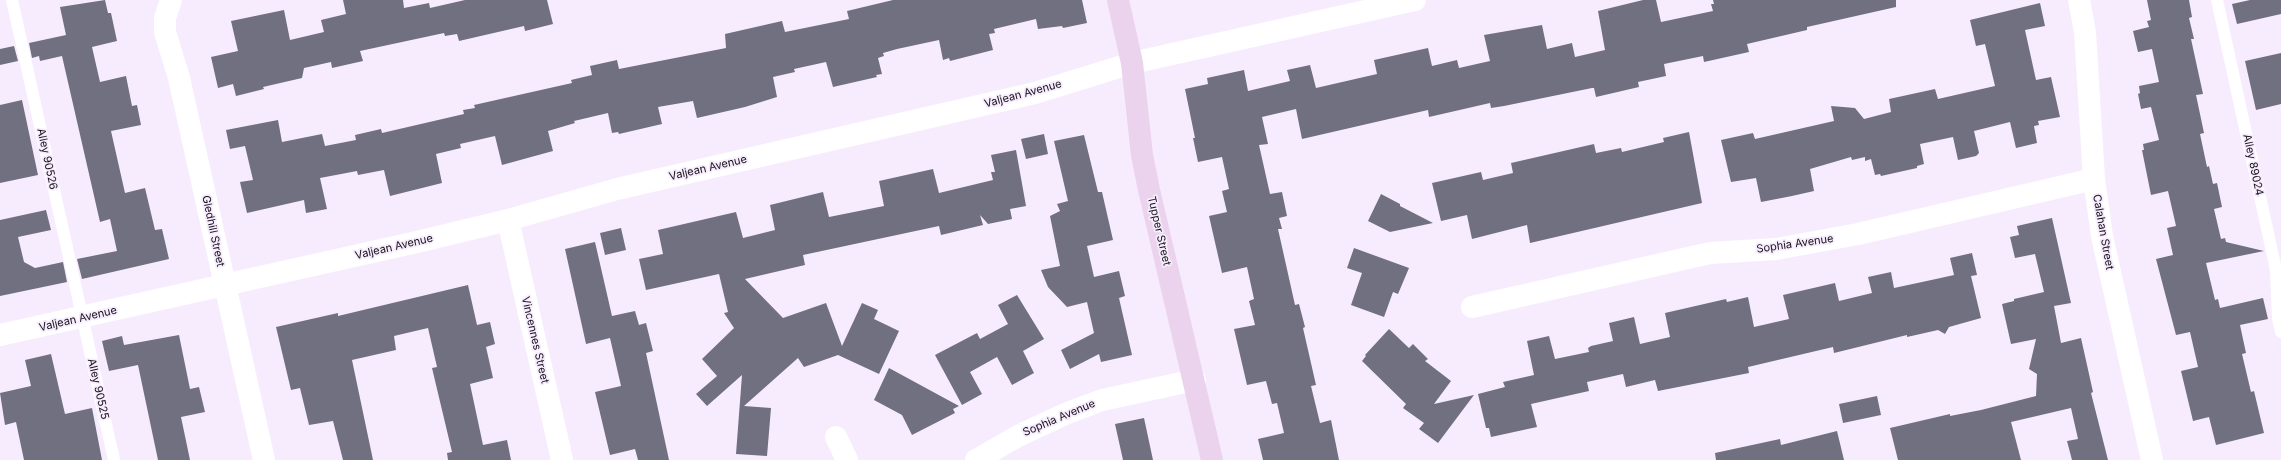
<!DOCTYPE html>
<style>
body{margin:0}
canvas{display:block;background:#f7ecfd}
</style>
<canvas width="2281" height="460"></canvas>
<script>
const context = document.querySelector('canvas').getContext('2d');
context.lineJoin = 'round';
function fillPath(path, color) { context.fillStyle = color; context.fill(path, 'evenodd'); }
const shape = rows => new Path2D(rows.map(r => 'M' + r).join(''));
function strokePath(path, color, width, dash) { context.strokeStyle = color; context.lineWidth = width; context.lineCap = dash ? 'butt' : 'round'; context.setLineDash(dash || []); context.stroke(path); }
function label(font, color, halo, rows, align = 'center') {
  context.font = font + ' Inter,sans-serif'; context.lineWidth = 3.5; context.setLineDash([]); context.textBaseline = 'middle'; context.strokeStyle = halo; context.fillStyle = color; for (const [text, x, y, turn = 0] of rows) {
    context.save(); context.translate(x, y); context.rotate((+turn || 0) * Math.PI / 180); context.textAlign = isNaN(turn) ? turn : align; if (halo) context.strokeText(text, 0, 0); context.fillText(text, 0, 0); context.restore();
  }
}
fillPath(shape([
 [105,0,108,13,111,13,117,41,92,47,100,82,126,76,132,106,137,105,141,125,111,131,125,193,145,188,155,230,162,229,169,259,82,279,77,259,117,251,110,219,100,222,62,56,40,61,39,56,32,58,29,43,66,35,60,7],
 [343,0,403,0,404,8,429,3,430,8,465,0,547,0,553,24,525,31,524,26,459,41,457,34,445,36,444,33,360,51,363,61,332,68,331,62,304,68,302,78,263,87,264,89,236,96,233,84,218,88,211,57,238,51,231,21,284,10,290,40,324,32,321,20,346,14],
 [893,0,1082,0,1087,23,1063,28,1062,26,1038,29,1036,19,994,29,995,33,989,34,993,50,950,61,949,58,943,60,939,40,897,49,883,53,884,56,878,58,882,74,876,75,877,77,833,87,826,62,794,69,795,72,773,77,777,97,745,107,697,118,693,101,658,107,662,124,619,134,618,132,612,133,608,113,574,121,575,123,548,131,553,151,502,165,495,136,460,144,461,148,436,154,442,183,390,196,384,170,358,175,357,171,320,178,327,209,306,213,304,200,247,213,240,182,253,180,245,146,230,149,226,130,278,120,282,142,322,134,325,146,356,140,355,135,381,129,382,133,464,114,463,110,475,108,474,105,572,83,571,80,592,75,590,66,617,60,619,69,726,48,725,34,782,21,785,32,849,19,847,11],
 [1643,0,1656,0,1661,22,1713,11,1711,4,1714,4,1713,0,1896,0,1896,7,1807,27,1807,30,1747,44,1749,52,1704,62,1703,56,1664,64,1666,76,1638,82,1639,87,1596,97,1594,88,1592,88,1504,106,1491,108,1490,103,1429,117,1428,110,1302,139,1296,109,1262,117,1268,144,1259,145,1270,194,1282,192,1287,216,1279,218,1282,229,1278,229,1295,305,1299,304,1305,327,1303,328,1316,385,1311,386,1320,423,1331,420,1339,460,1263,460,1258,439,1284,433,1277,403,1272,404,1266,381,1247,385,1234,329,1255,325,1249,301,1254,299,1247,267,1222,273,1209,216,1227,212,1222,191,1229,189,1222,157,1198,162,1193,138,1195,138,1185,89,1208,84,1207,78,1244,70,1248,91,1290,81,1287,70,1310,65,1316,88,1377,74,1374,60,1428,48,1432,66,1457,60,1459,68,1490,61,1484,35,1542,25,1547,49,1572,43,1575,57,1605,50,1598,11],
 [2147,0,2189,0,2192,17,2189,18,2194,39,2191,39,2203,94,2196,95,2204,133,2200,134,2207,167,2209,166,2213,184,2217,183,2222,207,2214,209,2221,239,2225,238,2226,242,2264,251,2206,263,2215,300,2218,299,2220,308,2263,298,2268,319,2240,325,2246,353,2242,354,2251,392,2254,391,2264,433,2216,445,2209,417,2193,421,2181,371,2198,367,2190,332,2176,335,2156,259,2173,255,2167,228,2176,226,2168,191,2151,195,2142,150,2144,150,2143,144,2159,140,2151,107,2141,109,2138,94,2140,93,2139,86,2159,82,2152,49,2138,52,2133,31,2149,27,2147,21,2151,20],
 [2250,0,2281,0,2281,14,2237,24,2232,4],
 [2040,3,2045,26,2025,30,2036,80,2051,77,2060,117,2038,121,2039,125,2034,126,2037,143,2016,148,2010,122,1974,131,1979,153,1976,156,1958,160,1953,137,1920,144,1924,164,1917,166,1917,168,1881,176,1880,174,1875,175,1871,159,1865,161,1865,157,1852,160,1851,157,1810,169,1814,191,1792,196,1761,202,1756,178,1731,182,1721,140,1753,133,1755,139,1834,121,1831,106,1855,108,1864,119,1891,112,1889,99,1935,89,1938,99,1995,86,1985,44,1976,46,1970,20],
 [14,46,18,61,0,65,0,49],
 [2281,53,2281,104,2256,110,2245,61],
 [22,100,38,175,0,183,0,105],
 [1689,132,1702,203,1530,243,1527,225,1472,239,1467,215,1441,221,1432,183,1481,172,1483,180,1513,173,1511,163,1594,144,1596,153,1621,148,1622,152,1664,142,1663,138],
 [1044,134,1048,154,1026,159,1021,139],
 [1084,135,1098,192,1102,192,1113,240,1087,246,1094,277,1119,271,1125,296,1119,298,1132,355,1101,362,1099,354,1070,369,1061,350,1094,333,1087,302,1067,307,1048,287,1041,270,1060,266,1050,216,1060,211,1057,204,1068,201,1054,141],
 [1016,150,1026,206,1010,209,1012,219,988,224,980,215,983,225,941,235,939,226,803,255,805,265,745,279,783,318,826,303,842,346,862,303,878,310,874,319,899,331,879,374,838,355,804,367,798,358,744,406,771,408,767,456,736,454,742,375,707,406,696,394,717,376,702,359,734,328,724,313,728,312,719,274,646,290,639,259,663,254,658,230,736,212,743,238,775,230,770,205,823,192,829,217,884,206,879,181,933,169,939,193,993,180,991,172,995,172,991,155],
 [1381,194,1400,204,1400,206,1433,223,1390,232,1368,221],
 [46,210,51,230,18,237,24,262,35,268,63,262,67,282,0,296,0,220],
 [2052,218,2071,303,2054,306,2061,343,2081,338,2093,392,2091,393,2108,460,2072,460,2067,441,2078,439,2071,408,2011,422,2021,460,1898,460,1890,428,1950,414,1950,416,1981,410,2036,396,2037,374,2029,369,2036,339,2011,344,2002,304,2014,301,2014,299,2044,292,2035,254,2015,258,2010,237,2019,235,2017,226],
 [621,228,626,250,605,255,600,233],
 [595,242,612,316,635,311,639,325,646,323,653,351,646,353,669,460,638,460,635,449,610,455,595,392,621,386,610,338,586,344,565,249],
 [1354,248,1409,268,1398,294,1393,292,1384,317,1351,305,1362,273,1347,268],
 [1972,253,1977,275,1971,276,1981,318,1949,327,1945,334,1938,330,1907,337,1907,335,1834,353,1833,347,1748,367,1749,373,1658,391,1655,380,1626,387,1623,374,1587,382,1589,391,1531,404,1537,427,1491,437,1489,428,1486,428,1478,394,1505,387,1503,382,1534,375,1527,341,1549,336,1555,359,1589,352,1588,348,1591,346,1613,341,1609,323,1634,317,1640,344,1670,337,1665,313,1726,299,1727,302,1748,297,1754,327,1789,319,1783,295,1835,283,1839,301,1872,293,1868,277,1891,272,1894,288,1936,279,1954,275,1950,258],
 [468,285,477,325,490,322,495,344,486,347,493,378,470,384,483,445,507,440,511,460,448,460,447,453,452,452,432,368,437,367,428,328,394,336,396,350,352,360,373,460,343,460,333,421,309,425,300,388,291,390,276,327,338,313,338,316],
 [1017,295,1044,339,1023,351,1034,373,1012,385,997,357,970,372,982,394,962,405,935,355,977,333,980,339,1008,324,998,305],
 [1389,329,1409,348,1413,344,1428,359,1425,361,1451,381,1434,404,1474,395,1438,443,1419,429,1424,423,1403,408,1406,404,1362,361,1366,356,1365,355],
 [179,335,190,389,199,387,205,412,181,417,190,460,158,460,138,365,109,371,102,341,122,336,124,345],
 [51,354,65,414,92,408,102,460,24,460,16,422,5,425,0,393,31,386,25,360],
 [889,368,959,406,953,409,955,413,912,435,902,415,874,400],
 [1877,396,1881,415,1843,423,1839,404],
 [1144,418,1153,460,1123,460,1115,424],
 [1837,431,1844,460,1716,460,1715,453,1780,439,1781,445]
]), '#707080');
strokePath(shape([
 [12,0,114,460],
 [2217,0,2276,270,2278,319,2281,332]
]), '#fff', 12);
strokePath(shape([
 [171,0,165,18,165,32,179,78,264,460],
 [2079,0,2085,32,2094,179,2102,236,2152,460],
 [508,220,562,460],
 [1472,307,1710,253,1776,249,1858,234,2094,179],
 [0,335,417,242,508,220,617,189,1035,93,1132,63,1415,0],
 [836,437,847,460],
 [976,460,1020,435,1065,414,1102,400,1195,380]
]), '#fff', 22);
strokePath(shape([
 [1118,0,1132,63,1142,155,1149,190,1212,460]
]), '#ebd3ed', 22);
label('11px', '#151117', '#f7ecfd', [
 ["Valjean Avenue",1023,94,-15],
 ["Alley 90526",47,159,78],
 ["Alley 89024",2253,165,78],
 ["Valjean Avenue",708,168,-13],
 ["Gledhill Street",213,231,78],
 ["Tupper Street",1159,231,77],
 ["Calahan Street",2103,232,80],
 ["Sophia Avenue",1795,244,-8],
 ["Valjean Avenue",394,247,-13],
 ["Valjean Avenue",78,319,-13],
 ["Vincennes Street",535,340,77],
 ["Alley 90525",98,389,77],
 ["Sophia Avenue",1059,418,-23]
]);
</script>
